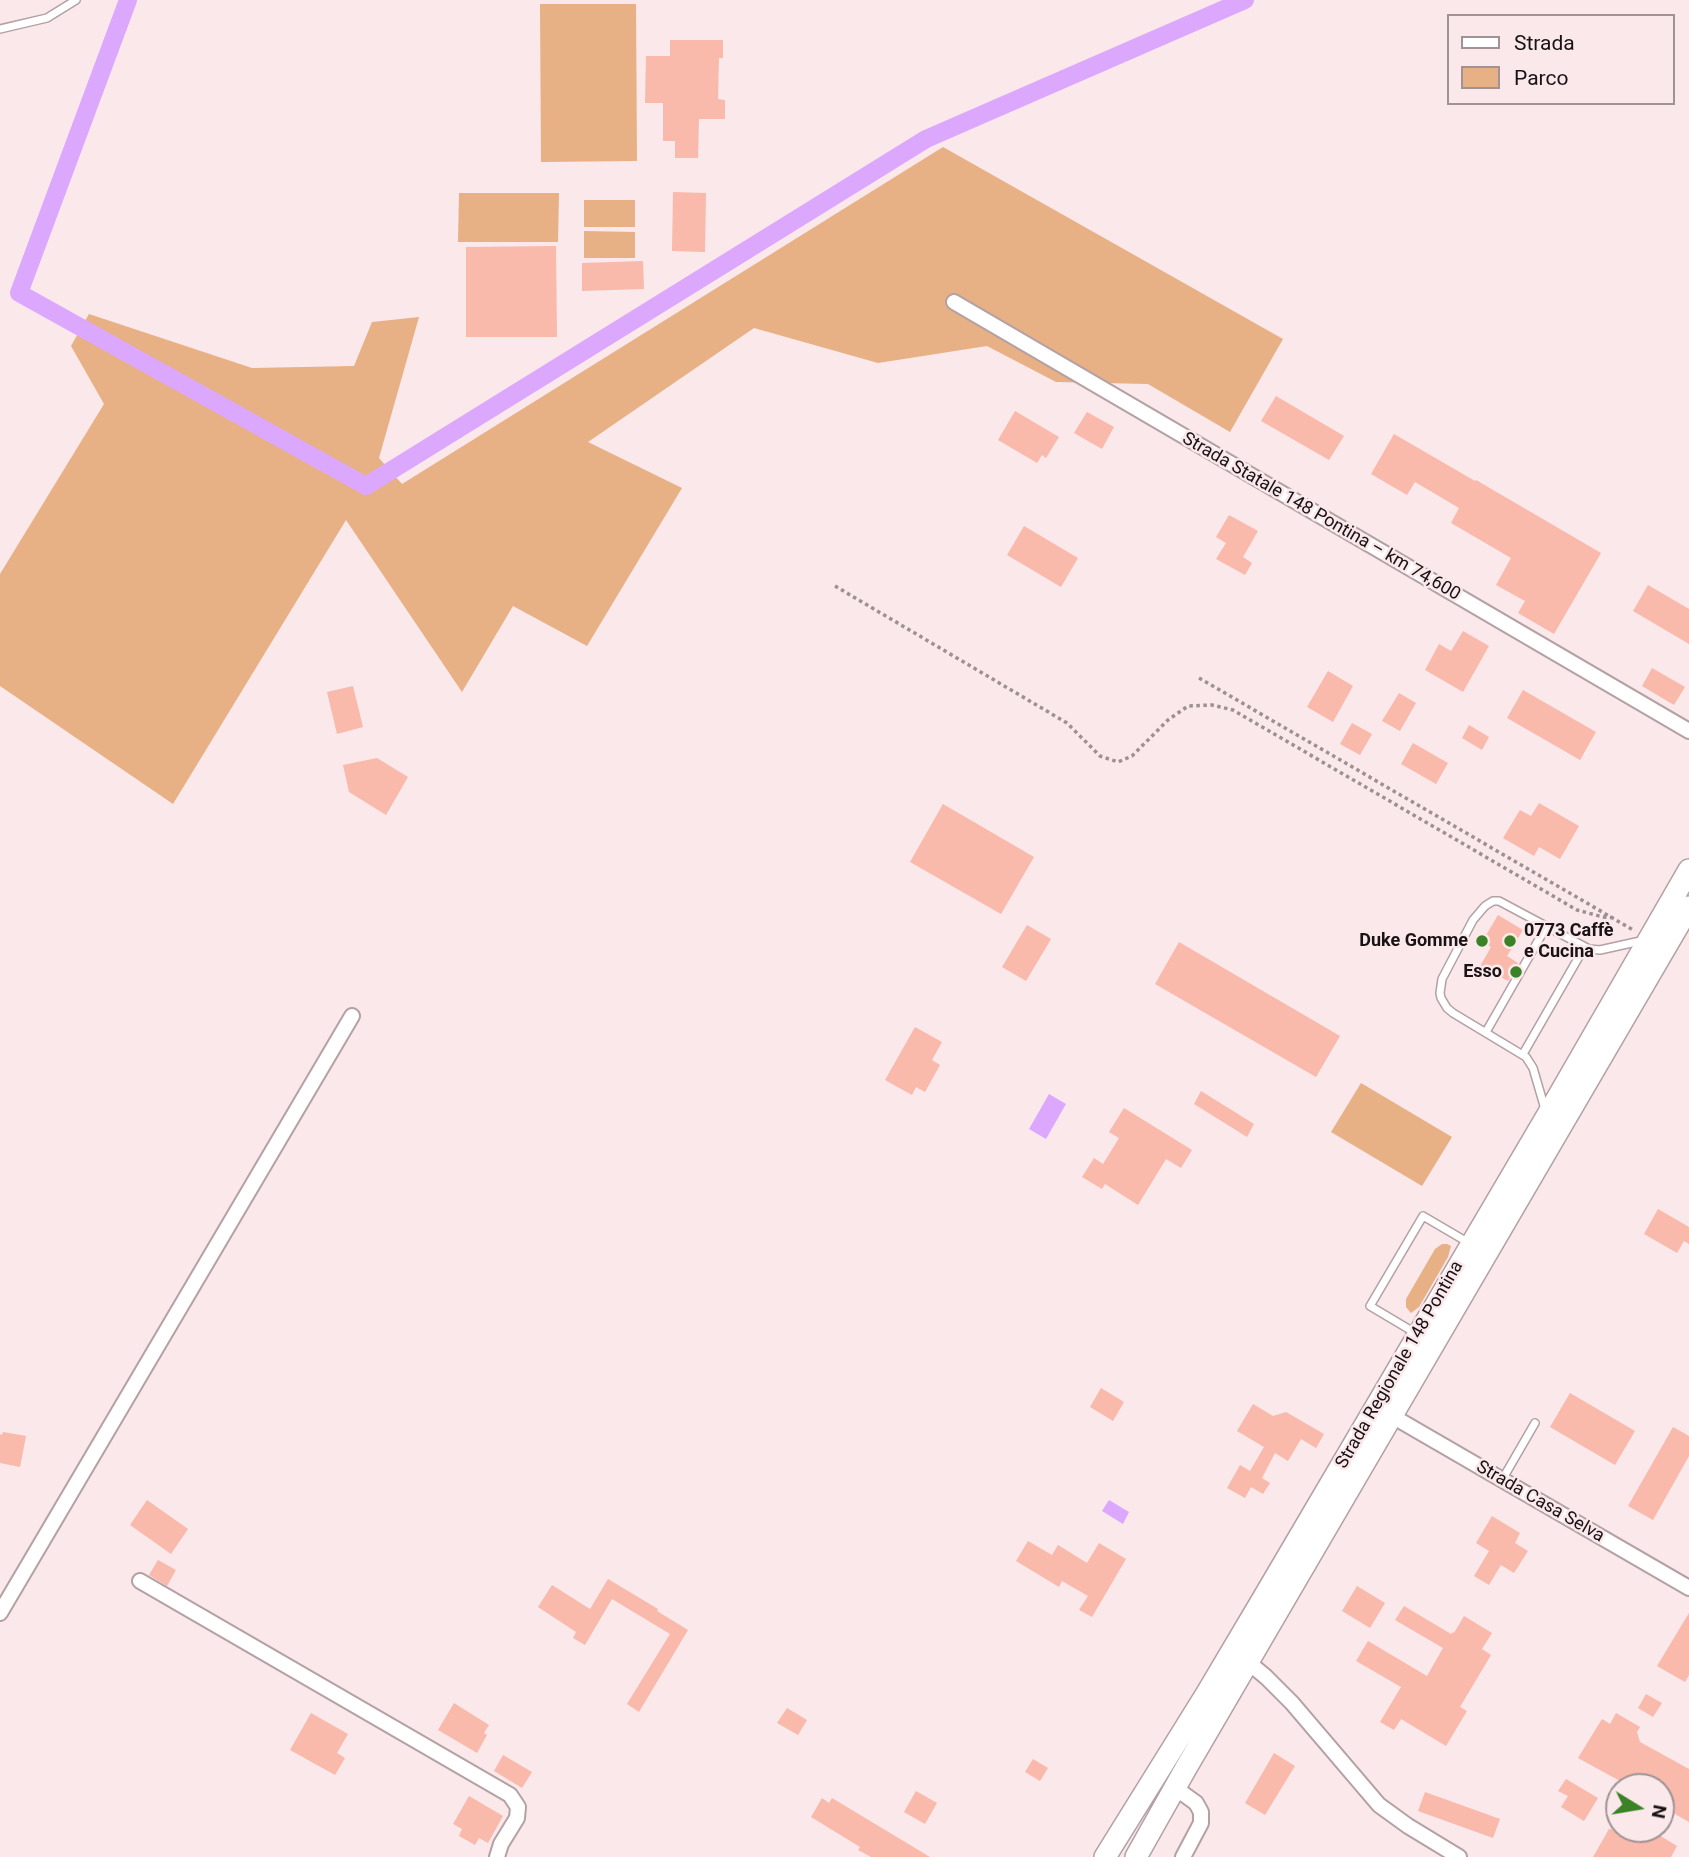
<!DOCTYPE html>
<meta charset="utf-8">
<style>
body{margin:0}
#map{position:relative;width:1689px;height:1857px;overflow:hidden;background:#fae8eb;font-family:Roboto,sans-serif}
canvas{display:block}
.legend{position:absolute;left:1447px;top:14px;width:228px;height:91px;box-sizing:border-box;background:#fae8eb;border:2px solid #a09395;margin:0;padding:9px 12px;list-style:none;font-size:21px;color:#191314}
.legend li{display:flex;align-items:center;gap:14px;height:35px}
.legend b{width:35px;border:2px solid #a09395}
.north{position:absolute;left:1605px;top:1773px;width:70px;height:70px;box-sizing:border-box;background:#fae8eb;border:2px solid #a09395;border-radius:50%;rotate:101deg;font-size:19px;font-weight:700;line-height:28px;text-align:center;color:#191314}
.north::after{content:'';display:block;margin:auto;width:24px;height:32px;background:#3b8126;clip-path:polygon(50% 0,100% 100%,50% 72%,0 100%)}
</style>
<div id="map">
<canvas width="1689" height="1857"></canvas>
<ul class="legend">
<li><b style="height:9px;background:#fff"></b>Strada</li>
<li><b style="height:19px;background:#e8b085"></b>Parco</li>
</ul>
<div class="north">N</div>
</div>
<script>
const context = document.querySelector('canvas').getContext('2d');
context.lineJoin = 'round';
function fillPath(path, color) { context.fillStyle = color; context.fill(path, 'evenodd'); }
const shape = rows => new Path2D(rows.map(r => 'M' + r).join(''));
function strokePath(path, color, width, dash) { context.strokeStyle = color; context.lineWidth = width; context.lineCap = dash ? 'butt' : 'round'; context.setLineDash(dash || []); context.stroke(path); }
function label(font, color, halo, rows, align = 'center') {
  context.font = font + ' Roboto,sans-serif'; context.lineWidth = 5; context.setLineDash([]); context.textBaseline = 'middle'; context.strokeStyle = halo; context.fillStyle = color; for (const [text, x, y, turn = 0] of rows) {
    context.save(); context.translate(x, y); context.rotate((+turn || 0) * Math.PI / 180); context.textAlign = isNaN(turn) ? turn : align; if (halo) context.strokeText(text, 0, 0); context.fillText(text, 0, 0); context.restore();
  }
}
fillPath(shape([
 [636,4,637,161,541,162,540,4],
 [943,147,1283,339,1230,432,1148,384,1056,382,987,346,878,363,754,328,588,442,682,488,587,646,513,606,462,692,346,520,173,804,0,686,0,574,104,404,71,346,89,314,252,368,354,366,372,322,419,317,379,458,402,484],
 [459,193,559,193,558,242,458,242],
 [584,200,635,200,635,227,584,227],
 [584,231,635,232,635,258,584,258],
 [1361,1083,1452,1137,1422,1186,1331,1132],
 [1442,1244,1447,1244,1451,1246,1448,1257,1419,1307,1411,1313,1406,1307,1406,1299,1435,1249]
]), '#e8b085');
fillPath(shape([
 [1049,1094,1066,1104,1046,1139,1029,1129],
 [1109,1500,1129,1512,1123,1524,1102,1511]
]), '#dca8fe');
strokePath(shape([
 [128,0,19,293,366,486,926,139,1245,0]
]), '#dca8fe', 18);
fillPath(shape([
 [670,40,723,40,723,58,719,58,718,99,725,100,725,119,699,119,698,158,675,158,675,141,663,141,663,103,645,103,646,56,670,56],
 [673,192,706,193,705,252,672,251],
 [556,246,557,337,466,337,466,247],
 [643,261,644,289,582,291,582,263],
 [1276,396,1344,436,1329,460,1261,421],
 [1015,411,1059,437,1046,458,1042,455,1037,463,998,440],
 [1087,412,1114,427,1102,449,1074,433],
 [1394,434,1475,481,1476,480,1601,553,1554,634,1518,613,1525,601,1496,585,1511,558,1451,523,1459,508,1415,482,1407,495,1371,474],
 [1229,515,1258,531,1243,557,1252,563,1245,575,1216,559,1226,543,1216,537],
 [1024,526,1078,558,1061,587,1007,555],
 [1648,585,1689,609,1689,644,1633,611],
 [1463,631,1489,646,1463,692,1425,670,1439,644,1451,651],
 [1652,668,1685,687,1674,705,1642,686],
 [1328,671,1353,686,1333,722,1307,707],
 [353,686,363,727,337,734,327,692],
 [1523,690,1596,732,1580,760,1507,718],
 [1399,693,1416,703,1400,731,1382,721],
 [1352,723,1372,734,1360,755,1340,744],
 [1469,725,1489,737,1482,750,1462,738],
 [1413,743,1448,763,1436,784,1401,764],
 [377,758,408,777,386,815,349,792,343,765],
 [1539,803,1579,826,1560,859,1539,847,1534,856,1503,838,1520,810,1531,816],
 [943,804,1034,857,1001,914,910,862],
 [1498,915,1523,930,1507,956,1518,963,1508,981,1493,973,1492,975,1479,968,1491,947,1482,942],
 [1027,925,1051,939,1026,981,1002,967],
 [1179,942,1340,1036,1316,1077,1155,984],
 [915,1027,942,1042,932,1060,940,1065,925,1092,916,1087,912,1095,885,1080],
 [1201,1091,1254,1124,1247,1137,1194,1104],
 [1124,1108,1192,1150,1181,1168,1166,1159,1138,1205,1105,1184,1102,1189,1082,1177,1094,1158,1103,1164,1119,1138,1109,1132],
 [1658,1209,1689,1227,1689,1244,1684,1241,1677,1253,1644,1234],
 [1101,1388,1124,1402,1113,1421,1090,1407],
 [1570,1393,1635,1431,1615,1465,1550,1427],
 [1253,1404,1273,1416,1286,1412,1324,1434,1316,1448,1301,1439,1288,1461,1275,1453,1262,1478,1270,1483,1263,1494,1251,1487,1245,1498,1227,1488,1240,1465,1250,1471,1264,1447,1237,1431],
 [1673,1427,1689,1436,1689,1456,1653,1520,1628,1506],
 [3,1432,26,1436,20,1467,0,1463,0,1434,2,1435],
 [147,1500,188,1529,171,1554,130,1525],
 [1492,1516,1520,1533,1515,1543,1528,1551,1514,1573,1501,1565,1489,1585,1474,1576,1489,1551,1476,1543],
 [1028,1541,1052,1555,1058,1545,1087,1563,1099,1543,1126,1559,1092,1617,1079,1610,1088,1596,1062,1581,1059,1587,1016,1561],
 [158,1560,176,1570,167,1586,149,1575],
 [608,1579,658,1609,657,1611,688,1630,639,1712,627,1704,670,1634,612,1599,585,1645,573,1638,576,1632,538,1607,552,1585,590,1609],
 [1357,1586,1385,1603,1370,1628,1342,1611],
 [1404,1606,1451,1634,1453,1632,1454,1633,1464,1616,1492,1633,1482,1649,1491,1655,1460,1707,1467,1711,1446,1746,1401,1719,1394,1730,1380,1722,1401,1687,1356,1661,1368,1641,1427,1676,1443,1648,1395,1620],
 [1689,1613,1689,1675,1685,1682,1657,1666],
 [1646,1694,1662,1703,1653,1717,1638,1708],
 [454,1703,489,1725,484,1733,487,1735,477,1753,438,1730],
 [787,1708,807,1720,798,1735,777,1723],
 [311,1713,348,1734,337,1753,345,1758,335,1775,290,1750],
 [1616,1713,1640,1727,1637,1732,1640,1742,1689,1769,1689,1822,1661,1806,1661,1787,1631,1787,1578,1758,1602,1719,1610,1724],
 [1274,1753,1295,1766,1265,1815,1245,1803],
 [503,1755,532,1772,522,1788,494,1771],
 [1033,1759,1048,1768,1040,1781,1025,1772],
 [1566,1779,1598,1798,1584,1821,1561,1807,1568,1796,1558,1791],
 [916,1791,937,1803,925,1824,904,1812],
 [1425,1792,1500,1819,1493,1838,1418,1811],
 [469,1796,503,1816,488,1843,479,1838,475,1845,459,1836,462,1829,453,1824],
 [822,1798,829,1803,832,1798,930,1857,871,1857,858,1850,860,1847,811,1817],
 [1609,1829,1649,1829,1677,1846,1671,1857,1593,1857]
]), '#f9b9ab');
const lane = shape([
 [0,29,47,18,76,0],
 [1486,1032,1546,927],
 [1523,1054,1584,948],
 [1545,1109,1533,1068,1526,1057,1453,1013,1447,1008,1441,998,1440,993,1442,979,1473,920,1485,906,1493,901,1499,901,1589,949,1600,950,1645,940],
 [1417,1334,1370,1306,1423,1216,1469,1243],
 [1502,1480,1535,1423]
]);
const street = shape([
 [954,302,1689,731],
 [1392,1416,1689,1588],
 [140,1581,510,1795,518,1807,517,1818,501,1844,497,1857],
 [0,1613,352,1016],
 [1248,1662,1266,1677,1292,1703,1379,1805,1408,1826,1459,1857],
 [1174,1787,1196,1803,1201,1812,1201,1823,1183,1857]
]);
const primary = shape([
 [1105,1857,1207,1693,1264,1597,1547,1116,1689,870],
 [1136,1857,1186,1768,1689,907]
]);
strokePath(lane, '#b3a1a4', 10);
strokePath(street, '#b3a1a4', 18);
strokePath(primary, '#b3a1a4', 24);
strokePath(shape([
 [835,586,1067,723,1100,756,1118,762,1132,756,1168,720,1188,706,1212,705,1233,710,1577,910,1603,917,1616,918],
 [1199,678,1635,931]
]), '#9d9092', 3.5, [3.5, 3.5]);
strokePath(lane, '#fff', 7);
strokePath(street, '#fff', 14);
strokePath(primary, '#fff', 21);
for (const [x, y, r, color] of [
 [1482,941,7,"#3b8126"],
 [1510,941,7,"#3b8126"],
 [1516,972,7,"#3b8126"]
]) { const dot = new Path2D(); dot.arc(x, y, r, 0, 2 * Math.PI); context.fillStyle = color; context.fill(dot); strokePath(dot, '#fae8eb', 2.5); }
label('18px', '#191314', '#fae8eb', [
 ["Strada Statale 148 Pontina – km 74,600",1321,517,30],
 ["Strada Regionale 148 Pontina",1400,1365,-60],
 ["Strada Casa Selva",1540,1502,30]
]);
label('bold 18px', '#191314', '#fae8eb', [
 ["0773 Caffè",1524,931,"left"],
 ["e Cucina",1524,952,"left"],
 ["Duke Gomme",1468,941],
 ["Esso",1502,972]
], 'right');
</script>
